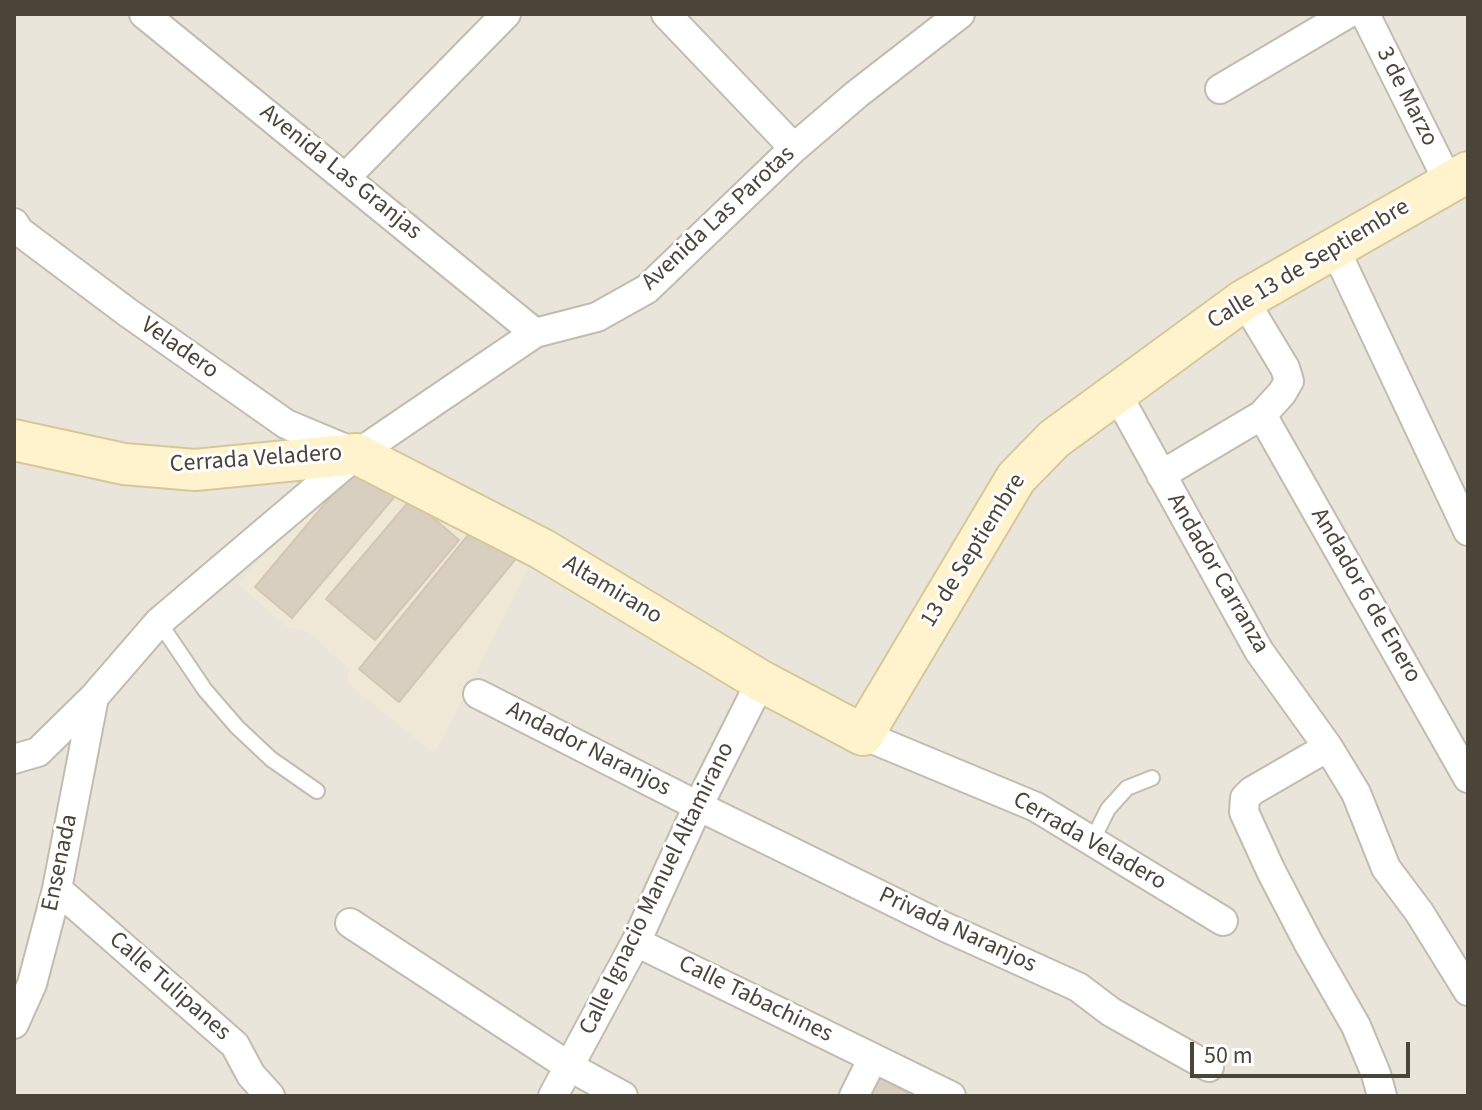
<!DOCTYPE html>
<style>
body{margin:0}
#map{position:relative;width:1482px;height:1110px;overflow:hidden;background:#f6f3ec;font-family:"Source Sans 3",sans-serif}
canvas{display:block}
.frame{position:absolute;inset:0;border:16px solid #4b4439;pointer-events:none}
.scale{position:absolute;left:1190px;top:1042px;width:220px;height:36px;box-sizing:border-box;border:4px solid #4b4439;border-top:0;padding-left:10px;font-size:24px;line-height:28px;white-space:nowrap;color:#4b4439;-webkit-text-stroke:6px #fff;paint-order:stroke}
</style>
<div id="map">
<canvas width="1482" height="1110"></canvas>
<div class="frame"></div>
<div class="scale">50 m</div>
</div>
<script>
const context = document.querySelector('canvas').getContext('2d');
context.lineJoin = 'round';
function fillPath(path, color) { context.fillStyle = color; context.fill(path, 'evenodd'); }
const shape = rows => new Path2D(rows.map(r => 'M' + r).join(''));
function strokePath(path, color, width, dash) { context.strokeStyle = color; context.lineWidth = width; context.lineCap = dash ? 'butt' : 'round'; context.setLineDash(dash || []); context.stroke(path); }
function label(font, color, halo, rows, align = 'center') {
  context.font = font + ' "Source Sans 3",sans-serif'; context.lineWidth = 6; context.setLineDash([]); context.textBaseline = 'middle'; context.strokeStyle = halo; context.fillStyle = color; for (const [text, x, y, turn = 0] of rows) {
    context.save(); context.translate(x, y); context.rotate((+turn || 0) * Math.PI / 180); context.textAlign = isNaN(turn) ? turn : align; if (halo) context.strokeText(text, 0, 0); context.fillText(text, 0, 0); context.restore();
  }
}
fillPath(shape([
 [14,14,1468,14,1468,1096,14,1096]
]), '#eae5da');
fillPath(shape([
 [357,458,535,557,434,754,347,683,349,669,307,631,287,627,238,584]
]), '#efe8d6');
const building = shape([
 [359,463,396,495,292,618,255,587,359,463],
 [411,499,459,540,375,640,326,599,411,499],
 [478,523,518,556,399,702,359,669,478,523],
 [880,1078,913,1096,870,1096,880,1078]
]);
fillPath(building, '#d8cfc1');
strokePath(building, '#d3c7b4', 2);
const lane = shape([
 [159,622,205,690,237,727,271,759,317,791],
 [1092,841,1108,809,1127,788,1152,778]
]);
const street = shape([
 [144,14,535,333],
 [666,14,794,148],
 [1365,14,1448,181],
 [1220,89,1347,14],
 [346,177,506,14],
 [14,223,19,231,127,312,286,424,353,452],
 [1335,249,1468,531],
 [1117,394,1259,651,1328,747,1356,793,1386,868,1419,912,1468,991],
 [1262,415,1468,778],
 [1161,475,1262,415,1282,393,1289,381,1285,368,1244,300],
 [478,694,698,806,945,927,1078,987,1111,1012,1209,1067],
 [863,735,1036,807,1223,921],
 [1328,747,1252,791,1245,798,1244,812,1271,871,1309,944,1356,1026,1376,1074,1382,1096],
 [14,759,38,752,94,697,159,622,357,454,535,333,597,317,647,289,794,148,857,94,960,14],
 [57,889,235,1045,251,1075,270,1096],
 [350,923,570,1067,623,1096],
 [636,942,951,1096],
 [14,1024,32,984,57,889,94,697],
 [553,1096,636,942,698,806,761,681],
 [854,1096,873,1058]
]);
const secondary = shape([
 [14,440,124,464,195,470,357,454,542,549,761,681,863,735,1016,478,1054,439,1244,300,1468,172]
]);
strokePath(lane, '#c2bbae', 18);
strokePath(street, '#c2bbae', 32);
strokePath(secondary, '#d6c79b', 44);
strokePath(lane, '#fff', 14);
strokePath(street, '#fff', 28);
strokePath(secondary, '#fff3cd', 40);
label('24px', '#4b4439', '#fff', [
 ["3 de Marzo",1406,97,63],
 ["Avenida Las Granjas",340,173,39],
 ["Avenida Las Parotas",719,219,-43],
 ["Calle 13 de Septiembre",1309,265,-31],
 ["Veladero",179,349,35],
 ["Cerrada Veladero",256,460,-4],
 ["13 de Septiembre",974,551,-58],
 ["Andador Carranza",1217,574,60],
 ["Altamirano",612,591,31],
 ["Andador 6 de Enero",1365,596,60],
 ["Andador Naranjos",588,750,27],
 ["Cerrada Veladero",1089,842,30],
 ["Ensenada",61,863,-78],
 ["Calle Ignacio Manuel Altamirano",658,889,-64],
 ["Privada Naranjos",957,931,25],
 ["Calle Tulipanes",169,987,41],
 ["Calle Tabachines",755,1000,26]
]);
</script>
